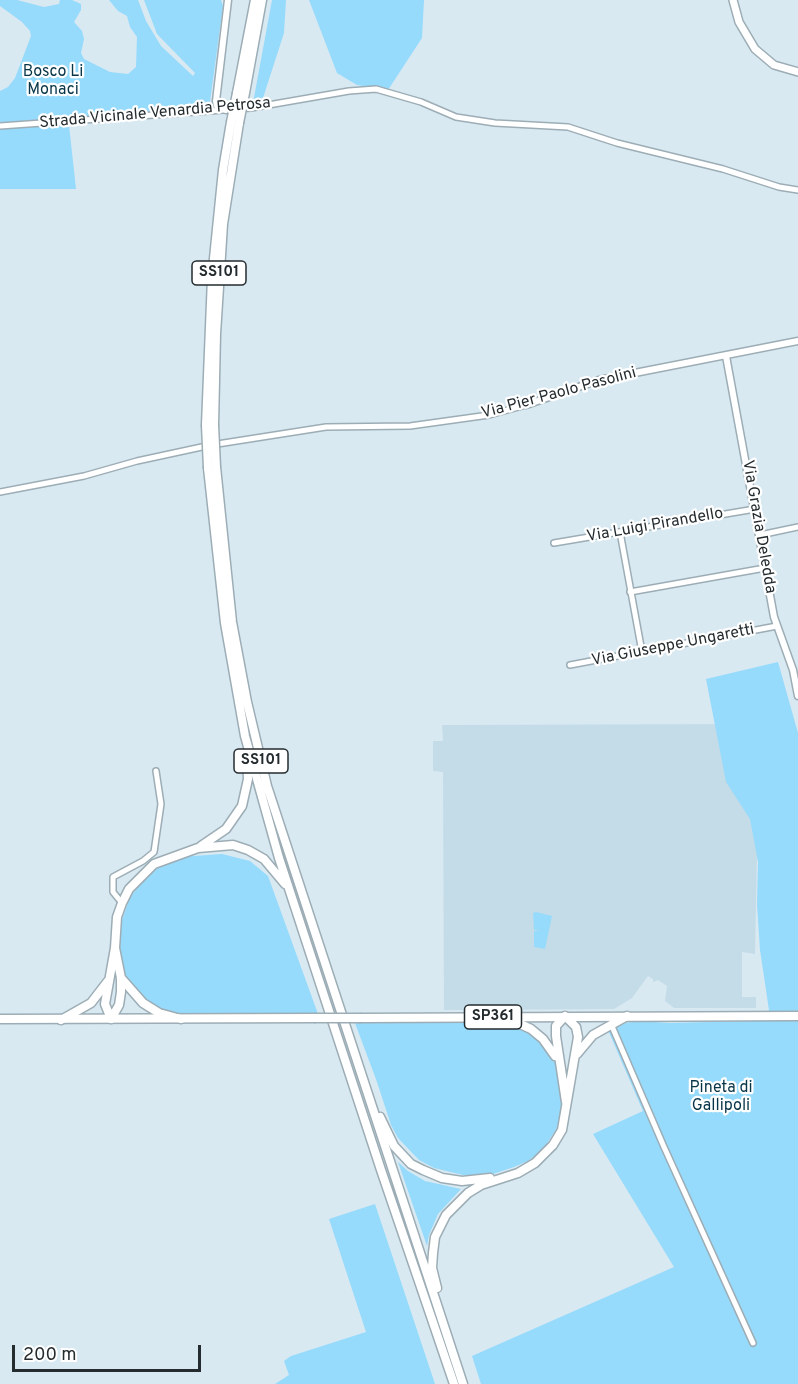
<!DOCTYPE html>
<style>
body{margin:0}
#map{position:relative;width:798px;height:1384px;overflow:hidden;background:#d8e9f2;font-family:Overpass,sans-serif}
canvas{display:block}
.scale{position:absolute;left:12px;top:1345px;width:189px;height:27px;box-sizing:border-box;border:3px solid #252c2f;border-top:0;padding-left:8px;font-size:18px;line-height:21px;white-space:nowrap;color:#252c2f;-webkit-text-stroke:4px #fff;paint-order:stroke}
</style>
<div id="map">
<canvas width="798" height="1384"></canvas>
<div class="scale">200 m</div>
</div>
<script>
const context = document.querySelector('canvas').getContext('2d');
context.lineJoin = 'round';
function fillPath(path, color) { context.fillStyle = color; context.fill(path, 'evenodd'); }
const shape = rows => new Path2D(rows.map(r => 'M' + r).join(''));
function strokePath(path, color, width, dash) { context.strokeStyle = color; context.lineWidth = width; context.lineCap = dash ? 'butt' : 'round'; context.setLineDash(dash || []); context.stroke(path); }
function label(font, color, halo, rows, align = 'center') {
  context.font = font + ' Overpass,sans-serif'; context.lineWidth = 4.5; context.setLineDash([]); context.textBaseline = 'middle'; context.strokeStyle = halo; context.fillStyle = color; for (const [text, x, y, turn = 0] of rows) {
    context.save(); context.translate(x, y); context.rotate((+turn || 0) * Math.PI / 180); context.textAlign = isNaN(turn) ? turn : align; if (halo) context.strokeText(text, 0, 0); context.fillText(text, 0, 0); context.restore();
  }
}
fillPath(shape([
 [757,724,759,753,755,954,742,952,742,997,756,997,756,1008,674,1008,665,1001,667,986,658,980,653,982,653,979,648,976,632,998,614,1009,444,1010,443,772,433,771,433,741,443,741,442,725]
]), '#c4dce8');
fillPath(shape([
 [0,0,17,0,44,7,59,4,60,0,72,0,81,4,81,10,74,22,82,31,84,39,81,53,84,59,110,72,128,74,136,67,137,37,130,27,127,16,118,11,109,0,138,0,146,21,161,46,193,76,195,73,157,34,144,0,221,0,223,6,209,109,0,124,0,91,8,87,15,78,31,36,30,31,22,22,0,6],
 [272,0,286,0,284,33,263,98,253,103],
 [309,0,424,0,422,38,388,90,357,85,337,73],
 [69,125,76,189,0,189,0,129],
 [778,662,798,733,798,1384,481,1384,472,1356,674,1267,593,1134,643,1111,608,1030,626,1023,638,1021,670,1023,752,1021,769,1010,760,950,757,905,758,862,750,819,726,782,706,679],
 [222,854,250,861,268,876,318,1014,181,1015,159,1010,134,991,124,975,119,945,121,923,130,897,147,876,164,864,180,857],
 [536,912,552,916,545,949,534,947,534,931,540,931,534,930,533,913],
 [490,1022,522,1028,536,1037,551,1054,557,1065,562,1103,557,1128,542,1151,528,1161,514,1167,484,1177,471,1177,434,1168,419,1160,398,1138,391,1125,377,1082,355,1023],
 [398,1162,408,1171,425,1181,461,1189,438,1214,429,1235,427,1246],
 [375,1204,435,1384,275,1384,289,1375,284,1361,291,1356,366,1332,329,1219]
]), '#96dafc');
const minor = shape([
 [0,126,251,108,349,91,376,89,421,102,456,117,495,123,568,127,617,143,723,169,779,187,798,190],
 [0,492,84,476,137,461,211,445,326,427,410,426,489,415,526,405],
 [620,532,642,652],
 [760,535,798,527],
 [554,543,755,509],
 [630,592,765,568],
 [570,665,777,626],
 [122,903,113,892,113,877,143,861,154,852,161,804,156,771],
 [611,1024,664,1147,753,1343]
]);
const tertiary = shape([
 [226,110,217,106,216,101,228,0],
 [726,356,774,617,793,670,798,696],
 [526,405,599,380,798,341]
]);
const secondary = shape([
 [733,0,739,22,755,49,774,65,798,72]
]);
const primary = shape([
 [361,1018,798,1016],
 [0,1019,314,1018]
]);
const trunk = shape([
 [237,93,255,0],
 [245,93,262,0],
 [206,425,212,278,223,170,231,122],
 [214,425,216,334,223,224,239,123],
 [216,467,232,622,247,702,267,786,463,1384],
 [208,468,225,623,245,736,279,858,381,1170,454,1384],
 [201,846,226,829,242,806,248,779,247,757],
 [115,948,121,978,121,992,119,1005,111,1019,105,1004,115,948,117,917,122,903,129,889,154,864,198,848,233,845,248,850,264,859,285,884],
 [121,978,143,1003,159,1013,181,1019],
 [490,1017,518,1023,531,1029,543,1039,555,1056],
 [61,1020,91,1003,108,981],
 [577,1054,593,1035,627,1016],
 [380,1117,394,1146,411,1164,423,1170,442,1178,462,1181,490,1178],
 [437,1288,432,1268,433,1253,435,1237,446,1215,468,1193,481,1185,518,1173,535,1163,553,1145,562,1130,578,1037,576,1027,565,1016,556,1026,556,1036,566,1102]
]);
strokePath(minor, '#9dadb5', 8);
strokePath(tertiary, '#9dadb5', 9);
strokePath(secondary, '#9dadb5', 10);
strokePath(primary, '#9dadb5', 11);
strokePath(trunk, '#9dadb5', 11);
strokePath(minor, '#fff', 5);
strokePath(tertiary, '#fff', 6);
strokePath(secondary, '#fff', 7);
strokePath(primary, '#fff', 8);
strokePath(trunk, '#fff', 8);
const primaryBridge = shape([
 [314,1018,361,1018]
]);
const trunkBridge = shape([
 [231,122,237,93],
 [239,123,245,93],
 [206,425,208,468],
 [214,425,216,467]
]);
strokePath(primaryBridge, '#9dadb5', 11, []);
strokePath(trunkBridge, '#9dadb5', 11, []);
strokePath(primaryBridge, '#fff', 8);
strokePath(trunkBridge, '#fff', 8);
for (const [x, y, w] of [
 [219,273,54],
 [261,761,54],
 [493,1017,57]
]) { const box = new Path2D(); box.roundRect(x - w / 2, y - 12, w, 24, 4.5); context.fillStyle = '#fff'; context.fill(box); strokePath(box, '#252c2f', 1.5); }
label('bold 15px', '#252c2f', null, [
 ["SS101",219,273],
 ["SS101",261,761],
 ["SP361",493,1017]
]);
label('16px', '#083548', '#fff', [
 ["Bosco Li",53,73],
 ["Monaci",53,91],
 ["Pineta di",721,1089],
 ["Gallipoli",721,1107]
]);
label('16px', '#252c2f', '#fff', [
 ["Strada Vicinale Venardia Petrosa",155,114,-5],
 ["Via Pier Paolo Pasolini",559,394,-15],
 ["Via Luigi Pirandello",655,526,-10],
 ["Via Grazia Deledda",758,527,80],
 ["Via Giuseppe Ungaretti",673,646,-11]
]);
</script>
